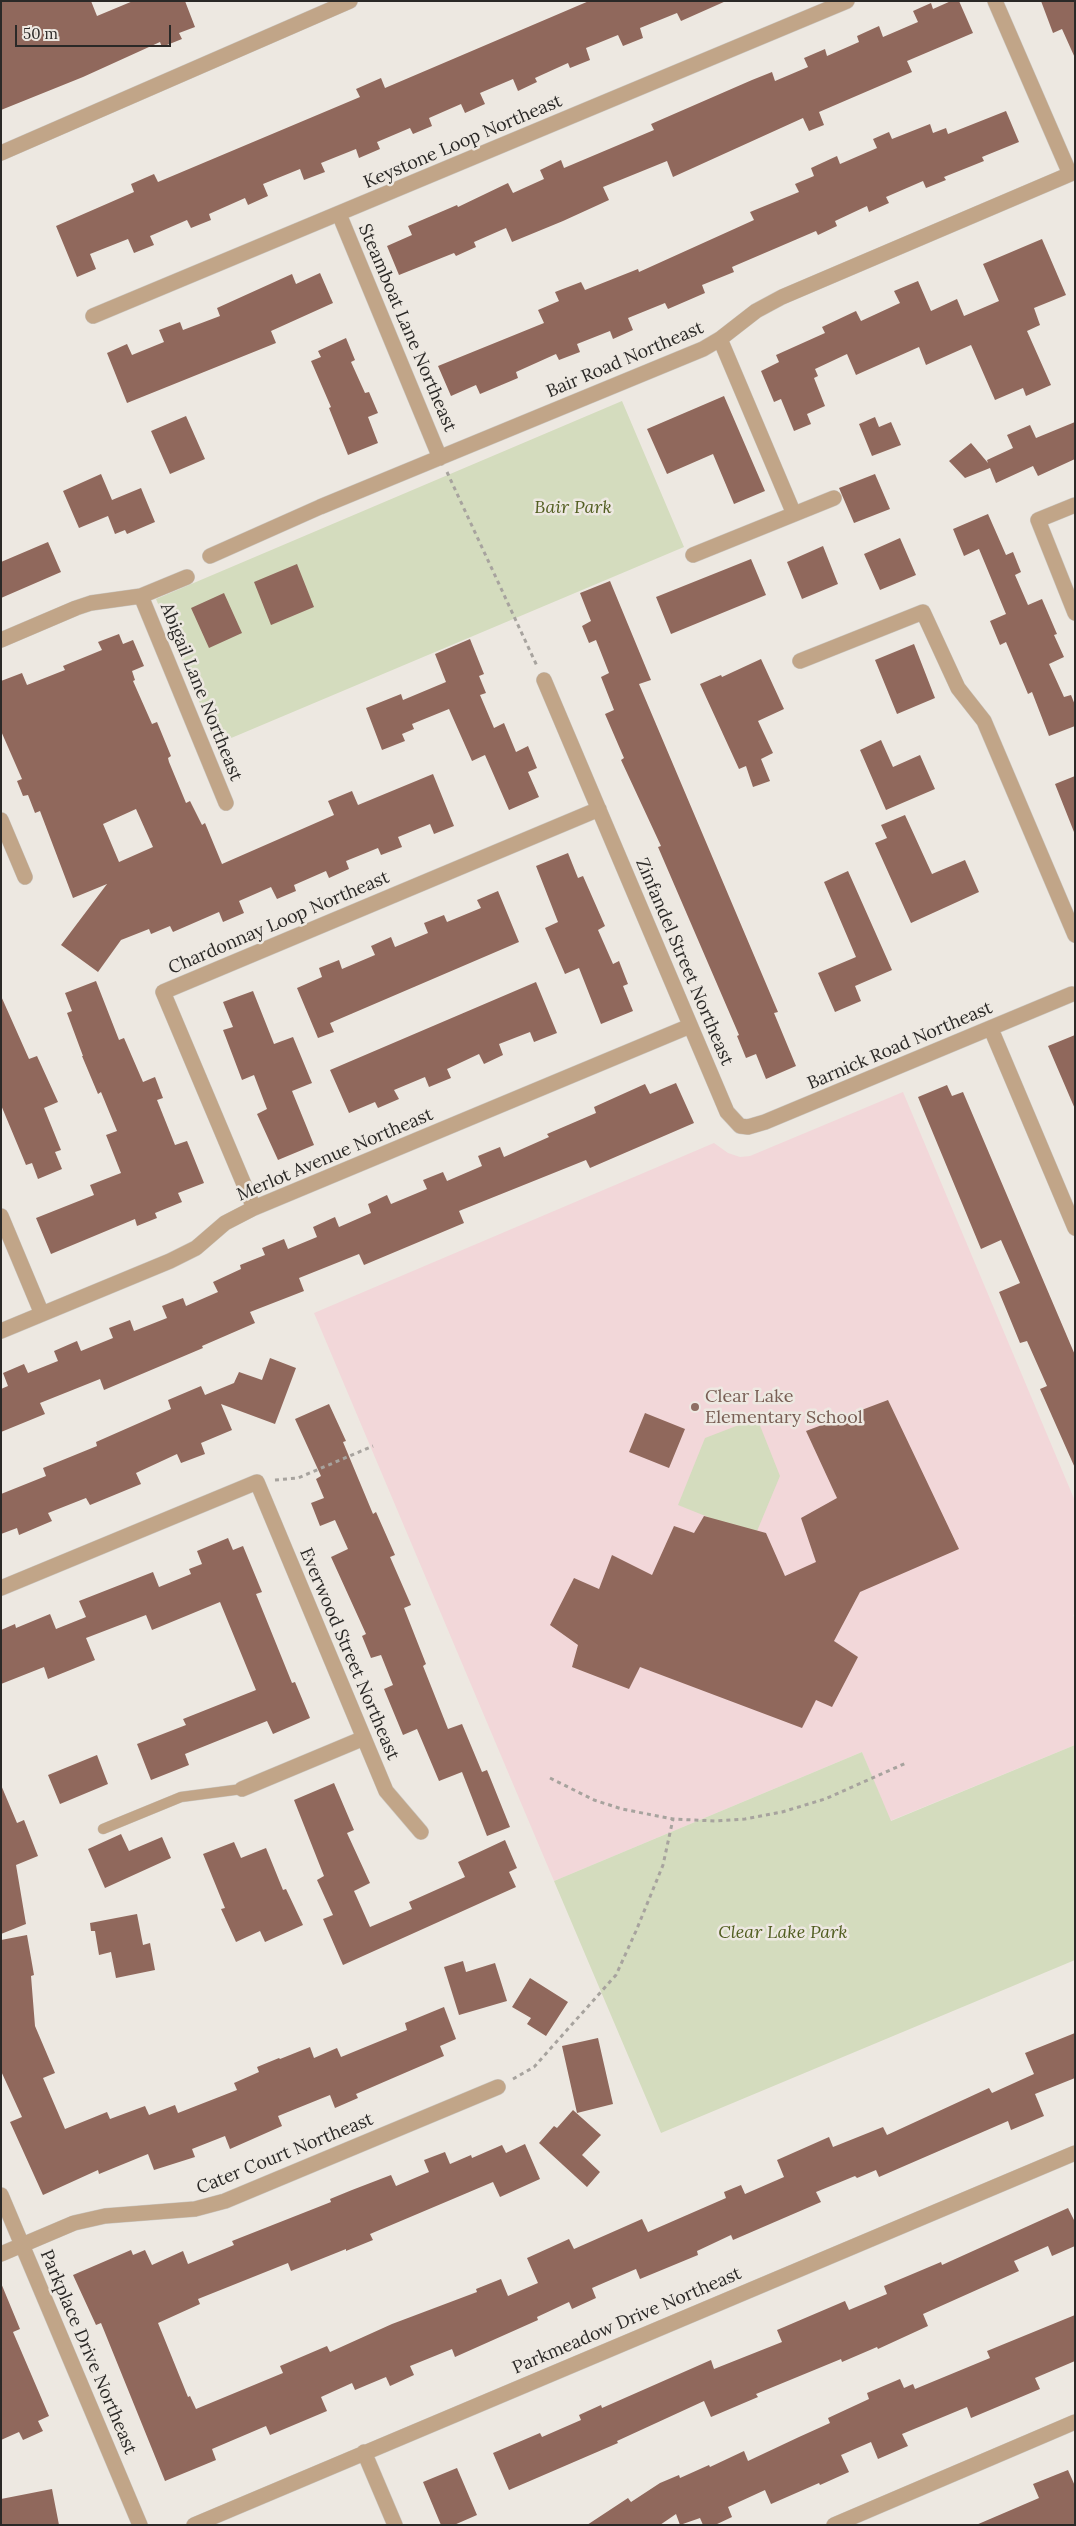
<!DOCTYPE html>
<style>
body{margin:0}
#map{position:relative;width:1076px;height:2526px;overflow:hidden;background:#ede8e1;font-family:Lora,serif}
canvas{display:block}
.frame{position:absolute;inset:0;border:2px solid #2b2927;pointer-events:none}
.scale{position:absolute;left:15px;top:25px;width:156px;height:22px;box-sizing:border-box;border:2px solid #2b2927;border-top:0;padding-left:6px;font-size:15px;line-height:18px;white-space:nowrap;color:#2b2927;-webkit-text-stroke:4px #ede8e1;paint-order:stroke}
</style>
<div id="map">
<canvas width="1076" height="2526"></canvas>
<div class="frame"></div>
<div class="scale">50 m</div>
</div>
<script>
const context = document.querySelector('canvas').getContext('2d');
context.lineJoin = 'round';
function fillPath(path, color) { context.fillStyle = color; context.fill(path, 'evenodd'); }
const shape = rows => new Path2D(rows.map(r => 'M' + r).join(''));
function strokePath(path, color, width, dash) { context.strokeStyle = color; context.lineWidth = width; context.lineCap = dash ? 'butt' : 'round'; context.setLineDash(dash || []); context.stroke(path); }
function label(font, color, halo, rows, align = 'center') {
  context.font = font + ' Lora,serif'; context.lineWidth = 5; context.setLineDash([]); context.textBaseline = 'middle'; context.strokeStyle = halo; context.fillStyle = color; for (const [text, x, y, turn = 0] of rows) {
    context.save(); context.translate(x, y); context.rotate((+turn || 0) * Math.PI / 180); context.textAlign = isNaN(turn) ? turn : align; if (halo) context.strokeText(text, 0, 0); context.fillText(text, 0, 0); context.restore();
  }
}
fillPath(shape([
 [903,1092,1075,1501,1075,1614,1073,1615,1075,1619,1075,1745,890,1821,862,1752,554,1881,314,1313,714,1143,728,1153,740,1157,750,1156]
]), '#f2d7d9');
fillPath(shape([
 [622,401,684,547,217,744,156,599],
 [757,1418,780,1476,755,1536,678,1505,705,1438],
 [1075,1745,1075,1960,661,2133,554,1881,862,1752,891,1821]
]), '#d4dcbe');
fillPath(shape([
 [1,1,91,1,97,16,133,1,185,1,195,27,179,33,182,39,162,47,160,42,83,77,1,110],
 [589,1,726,1,681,21,677,13,640,28,643,38,623,46,618,35,586,48,590,60,570,68,568,63,535,78,537,82,518,91,513,79,480,93,485,104,465,113,461,104,429,118,432,126,413,134,410,128,377,142,380,149,359,158,356,149,321,163,325,172,304,180,300,169,263,184,268,196,248,205,245,198,209,214,211,220,191,228,187,220,150,236,154,245,134,253,128,239,90,254,96,269,77,277,56,226,134,192,131,184,154,174,158,182,360,97,356,89,381,78,385,88],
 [951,1,959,1,973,33,907,61,912,72,819,112,824,125,809,131,803,118,673,177,667,161,603,187,609,200,563,221,512,242,506,228,474,242,476,247,456,256,454,253,399,275,387,246,412,235,408,226,457,205,458,207,508,183,513,193,544,179,540,170,561,160,564,168,654,130,651,124,752,80,772,72,775,81,808,67,804,58,825,49,827,56,859,42,857,36,879,26,883,37,918,22,913,11,931,3,933,9],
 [1041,1,1075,1,1075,58,1062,29,1053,33],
 [1006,111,1019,142,982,157,984,161,944,177,946,180,926,188,923,181,886,197,889,203,869,212,867,206,835,221,837,226,818,235,816,231,732,267,734,272,702,285,705,293,668,309,665,303,628,318,633,330,613,339,610,331,577,344,580,352,559,360,556,354,516,372,518,378,480,394,476,385,451,396,438,366,544,323,538,310,559,301,555,292,581,282,585,290,638,269,639,272,754,220,750,212,799,192,795,184,814,176,811,168,837,156,840,164,877,148,873,139,889,132,892,139,930,124,933,133,946,128,948,134],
 [1042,239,1066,295,1034,308,1040,325,1027,331,1051,385,1026,396,1023,388,995,400,971,345,926,365,919,347,856,375,847,354,815,369,818,376,814,378,825,406,807,414,811,424,794,431,781,399,774,402,761,371,779,362,776,355,825,333,822,327,856,311,861,321,900,303,894,291,918,281,931,311,957,299,964,316,999,301,983,264],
 [320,273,333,303,271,331,276,343,127,403,107,353,127,344,132,355,164,342,159,330,180,322,183,330,220,316,217,308,292,274,296,284],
 [346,338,355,360,351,362,365,393,369,392,378,413,368,417,378,443,348,455,329,408,331,407,311,361,321,357,318,351],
 [724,396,765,491,734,504,713,454,667,474,647,429],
 [186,416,205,459,170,474,151,431],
 [875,417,879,427,891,422,901,445,872,456,859,424],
 [1075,422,1075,459,1038,476,1033,466,996,483,990,468,965,478,949,461,971,443,988,463,987,460,1013,448,1007,435,1030,425,1036,438],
 [101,474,112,500,141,488,155,522,127,534,125,530,115,534,108,516,79,528,63,491],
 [875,474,890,509,854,523,839,488],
 [988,514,1006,555,1013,552,1021,572,1015,575,1028,605,1042,599,1057,634,1054,635,1064,657,1049,664,1064,697,1071,695,1075,705,1075,726,1049,736,1032,692,1028,694,1006,642,1000,645,990,621,1006,614,979,549,964,556,953,529],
 [900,538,916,575,880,590,864,554],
 [48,542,61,572,1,598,1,562],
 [823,546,838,584,802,599,787,562],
 [751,559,766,595,671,634,656,597],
 [297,564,314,607,271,625,254,582],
 [610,581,651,680,639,684,778,1012,774,1013,796,1066,766,1079,756,1054,746,1058,737,1036,739,1035,658,847,661,846,621,760,624,758,605,714,614,710,601,677,609,673,596,640,589,643,582,626,591,621,580,593],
 [224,593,242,633,209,648,191,608],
 [119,634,123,644,133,640,144,666,132,671,135,680,133,681,152,724,157,722,171,756,168,758,169,762,186,803,190,801,202,825,205,823,222,864,334,815,328,801,352,791,358,805,433,774,454,826,434,834,430,824,398,837,402,847,381,855,378,848,346,861,349,869,329,878,326,871,294,885,296,891,277,899,271,887,239,901,244,913,223,922,219,912,173,932,170,926,151,934,149,929,121,940,98,972,61,945,107,884,73,898,40,811,35,813,28,795,23,796,17,781,22,779,1,731,1,681,22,673,27,685,65,670,63,666,102,650,98,642],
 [136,809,153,847,119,862,103,824],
 [470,639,484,674,479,676,486,693,480,695,494,728,504,723,516,752,528,746,537,768,528,772,539,797,509,810,485,755,472,761,449,709,412,724,414,729,402,734,405,741,382,750,366,708,401,694,403,700,446,682,435,654],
 [914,644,935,698,897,714,875,660],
 [761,659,784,709,758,721,773,753,761,759,770,781,753,787,746,766,739,769,700,684,721,675,722,677],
 [881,740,893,767,920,755,935,789,886,810,860,750],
 [1075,776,1075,832,1074,832,1055,784],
 [905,815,932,874,965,860,979,892,911,923,875,843,887,838,881,825],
 [568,853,578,878,583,876,605,926,598,930,613,964,619,961,628,984,623,986,633,1011,601,1024,579,968,565,974,545,928,558,922,536,866],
 [848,871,892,970,855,986,861,1001,835,1012,818,973,856,957,824,882],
 [498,891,519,942,330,1023,334,1032,318,1038,297,988,322,977,319,968,339,960,342,969,375,955,371,946,391,937,395,947,428,933,424,923,444,915,447,922,481,908,477,900],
 [96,981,119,1040,124,1038,143,1082,155,1077,163,1098,157,1100,175,1145,187,1141,204,1183,178,1193,182,1202,155,1213,157,1218,137,1226,135,1219,51,1254,36,1218,94,1195,90,1185,121,1173,106,1135,117,1131,101,1092,98,1094,82,1056,83,1056,67,1013,72,1011,65,993],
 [536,982,557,1033,534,1042,530,1032,499,1044,503,1055,484,1064,479,1054,447,1069,451,1078,429,1087,425,1077,394,1090,399,1099,378,1108,375,1102,349,1113,330,1070],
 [253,991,274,1044,293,1037,312,1083,292,1091,314,1145,278,1160,257,1114,267,1109,254,1075,242,1080,223,1030,233,1027,223,1002],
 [1,996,29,1059,37,1056,58,1102,44,1108,61,1150,55,1152,62,1169,38,1179,32,1163,26,1165,1,1105],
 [1075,1035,1075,1109,1048,1046],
 [676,1083,694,1123,590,1168,586,1160,459,1211,464,1223,364,1265,359,1254,299,1278,304,1291,250,1312,255,1323,202,1346,203,1348,104,1390,100,1379,40,1403,45,1414,1,1432,1,1389,8,1386,3,1373,24,1364,28,1373,58,1361,54,1351,77,1341,81,1351,113,1338,109,1328,130,1320,134,1331,167,1318,162,1306,183,1298,186,1306,218,1292,213,1282,241,1269,240,1265,265,1255,262,1248,284,1239,288,1249,317,1237,313,1227,335,1217,339,1227,371,1213,368,1204,387,1195,391,1204,427,1189,423,1180,443,1172,447,1181,482,1166,478,1156,500,1147,504,1157,549,1137,547,1134,596,1113,594,1107,645,1084,650,1094],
 [947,1085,952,1096,963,1092,1075,1355,1075,1468,1040,1389,1047,1386,1027,1341,1020,1343,999,1292,1020,1283,1001,1240,981,1249,918,1097],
 [270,1358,296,1368,275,1424,221,1404,232,1430,201,1443,205,1454,181,1463,177,1454,136,1473,141,1484,90,1505,86,1498,48,1513,52,1521,19,1535,17,1528,1,1534,1,1494,46,1476,43,1468,97,1446,96,1442,171,1409,168,1400,201,1386,205,1395,234,1383,239,1372,262,1380],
 [888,1400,959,1549,860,1592,834,1641,858,1657,832,1707,816,1700,802,1728,640,1667,629,1689,572,1667,578,1645,550,1625,574,1578,599,1589,612,1555,652,1575,674,1526,694,1533,704,1516,766,1533,785,1576,816,1562,801,1518,837,1498,806,1431],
 [329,1404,346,1441,343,1442,373,1514,376,1512,395,1555,390,1557,411,1605,404,1608,426,1664,423,1666,448,1729,462,1724,482,1772,487,1770,510,1827,487,1836,462,1772,439,1781,417,1729,403,1735,384,1689,393,1685,381,1655,371,1658,362,1636,366,1634,331,1557,348,1549,335,1520,320,1526,311,1503,324,1498,316,1479,321,1476,295,1419],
 [645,1413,685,1429,669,1468,629,1452],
 [228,1538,233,1550,243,1546,262,1592,256,1594,292,1683,295,1682,310,1718,273,1734,267,1721,185,1754,189,1765,151,1780,137,1744,186,1725,183,1719,256,1690,220,1602,152,1630,146,1615,86,1638,95,1660,48,1679,44,1667,1,1684,1,1630,15,1624,16,1628,50,1614,56,1629,86,1617,79,1601,153,1572,159,1587,191,1574,189,1569,202,1564,197,1551],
 [97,1755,108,1784,60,1804,48,1775],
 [334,1783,354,1830,347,1833,370,1883,354,1891,370,1927,412,1909,409,1902,465,1877,458,1862,505,1840,517,1868,509,1872,516,1887,343,1965,323,1919,333,1915,317,1880,324,1876,294,1800],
 [1,1785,17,1823,24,1820,38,1856,16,1865,26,1924,1,1934],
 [121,1834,129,1851,162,1837,171,1858,105,1888,88,1849],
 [234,1842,241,1858,266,1848,283,1890,286,1889,303,1925,265,1942,260,1931,236,1942,221,1909,225,1908,203,1854],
 [137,1914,143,1945,150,1943,155,1970,116,1978,111,1952,99,1955,95,1931,91,1931,90,1923],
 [27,1935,34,1975,31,1976,35,2026,55,2073,43,2078,65,2129,107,2112,110,2119,145,2106,149,2115,175,2105,178,2113,237,2090,234,2083,259,2072,257,2067,279,2058,280,2059,310,2047,314,2058,337,2048,341,2057,407,2030,405,2023,444,2007,456,2039,440,2046,444,2056,356,2094,358,2098,335,2108,330,2095,278,2116,282,2126,230,2149,225,2136,192,2149,195,2157,154,2170,148,2154,99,2174,98,2170,43,2195,10,2122,22,2117,1,2071,1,1940],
 [463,1961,466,1972,495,1963,507,2001,459,2015,444,1967],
 [530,1978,568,2002,546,2036,527,2024,531,2018,512,2007],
 [1075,2033,1075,2078,1035,2094,1044,2116,1011,2130,1008,2121,879,2177,876,2170,857,2178,855,2176,816,2192,821,2202,733,2240,731,2235,697,2251,698,2255,640,2279,636,2269,592,2288,596,2298,572,2309,569,2302,537,2317,538,2320,455,2357,452,2349,410,2366,414,2375,390,2386,386,2377,355,2390,352,2383,321,2397,327,2411,270,2435,266,2426,212,2449,216,2460,165,2481,101,2323,96,2325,73,2275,131,2250,133,2255,145,2250,152,2265,183,2251,188,2264,234,2245,232,2241,331,2202,330,2199,352,2190,391,2175,396,2186,429,2172,424,2160,445,2152,450,2164,471,2155,472,2158,502,2145,506,2153,525,2144,540,2179,500,2197,493,2182,370,2234,373,2240,346,2251,346,2249,291,2271,288,2263,198,2299,200,2304,158,2323,188,2397,190,2396,196,2409,283,2373,280,2366,327,2346,330,2352,392,2324,477,2292,476,2289,501,2279,508,2296,538,2283,527,2258,569,2239,574,2249,642,2219,648,2232,726,2198,724,2192,741,2185,745,2194,784,2177,777,2160,829,2137,833,2147,883,2127,887,2135,989,2088,992,2093,1034,2074,1025,2053],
 [598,2038,613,2104,577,2113,562,2046],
 [573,2110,601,2135,582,2155,600,2172,587,2187,539,2143,554,2126,557,2128],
 [1068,2208,1075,2222,1075,2246,1052,2256,1048,2246,1014,2261,1019,2271,923,2314,928,2326,878,2349,877,2347,842,2362,841,2359,756,2394,758,2397,711,2417,704,2401,617,2441,618,2443,509,2490,493,2453,540,2433,542,2437,581,2420,579,2415,601,2405,602,2408,711,2360,714,2369,782,2342,777,2330,845,2301,849,2310,887,2294,884,2286,941,2262,942,2265],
 [1,2283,20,2329,13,2332,49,2416,38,2421,43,2431,23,2440,19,2432,1,2440],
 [1075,2315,1075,2361,1035,2378,1040,2389,971,2418,967,2407,902,2434,908,2446,878,2459,871,2442,841,2455,849,2472,820,2485,819,2483,771,2504,765,2490,728,2507,732,2517,715,2525,703,2525,700,2518,680,2525,676,2514,660,2525,587,2525,628,2498,631,2502,660,2483,679,2475,680,2478,709,2465,710,2467,744,2451,748,2461,799,2437,830,2423,828,2418,869,2399,867,2393,900,2379,904,2388,913,2384,915,2389,990,2358,987,2351],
 [457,2468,477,2515,454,2525,441,2525,423,2482],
 [1068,2470,1075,2486,1075,2525,976,2525,1039,2498,1033,2484],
 [52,2489,59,2525,1,2525,1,2499]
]), '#90685c');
const service = shape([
 [103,1829,181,1797,242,1789]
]);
const minor = shape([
 [995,1,1070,174],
 [1,153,350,1],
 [339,214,440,458],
 [93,316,847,1],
 [720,339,794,514],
 [1075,505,1038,520,1075,613],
 [693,555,834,498],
 [210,556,320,507,703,349,720,339,756,311,782,297,1075,172],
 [141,596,226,803],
 [1,640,76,608,91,603,141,596,187,577],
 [800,661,923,612,958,688,984,721,1075,935],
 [544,680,727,1112,740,1126,748,1127,765,1122,1072,994],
 [1,820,25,877],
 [991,1029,1075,1228],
 [254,1208,163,992,599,809],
 [1,1216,42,1314],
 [1,1331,170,1261,196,1248,225,1223,254,1208,690,1026],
 [1,1588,257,1482,386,1791,421,1832],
 [242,1789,364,1738],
 [1,2195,140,2525],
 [1,2254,74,2223,105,2216,195,2209,225,2201,498,2087],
 [364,2452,395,2525],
 [194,2525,1075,2153],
 [834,2525,1075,2422]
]);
strokePath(service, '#cac6c0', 11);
strokePath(minor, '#cac6c0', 16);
strokePath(shape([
 [447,472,537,666],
 [275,1480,298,1478,373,1446],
 [550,1778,594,1800,622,1809,673,1819,715,1821,745,1819,782,1812,825,1799,906,1763],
 [513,2079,534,2067,616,1975,636,1931,663,1865,673,1819]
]), '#a7a39e', 3, [4, 4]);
strokePath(service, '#c1a588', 10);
strokePath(minor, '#c1a588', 15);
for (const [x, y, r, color] of [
 [695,1407,5,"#8d6e63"]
]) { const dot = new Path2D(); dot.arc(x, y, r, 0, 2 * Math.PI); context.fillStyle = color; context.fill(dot); strokePath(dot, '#ede8e1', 2); }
label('18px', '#2b2927', '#ede8e1', [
 ["Keystone Loop Northeast",463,142,-23],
 ["Steamboat Lane Northeast",407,328,67],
 ["Bair Road Northeast",625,360,-23],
 ["Abigail Lane Northeast",201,692,68],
 ["Chardonnay Loop Northeast",279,923,-23],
 ["Zinfandel Street Northeast",684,962,67],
 ["Barnick Road Northeast",900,1046,-23],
 ["Merlot Avenue Northeast",335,1155,-23],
 ["Everwood Street Northeast",349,1654,67],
 ["Cater Court Northeast",285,2154,-22],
 ["Parkmeadow Drive Northeast",627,2321,-23],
 ["Parkplace Drive Northeast",88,2352,67]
]);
label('italic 18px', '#525e21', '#ede8e1', [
 ["Bair Park",573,508],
 ["Clear Lake Park",783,1933]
]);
label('18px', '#785e54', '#ede8e1', [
 ["Clear Lake",705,1397],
 ["Elementary School",705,1418]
], 'left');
</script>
